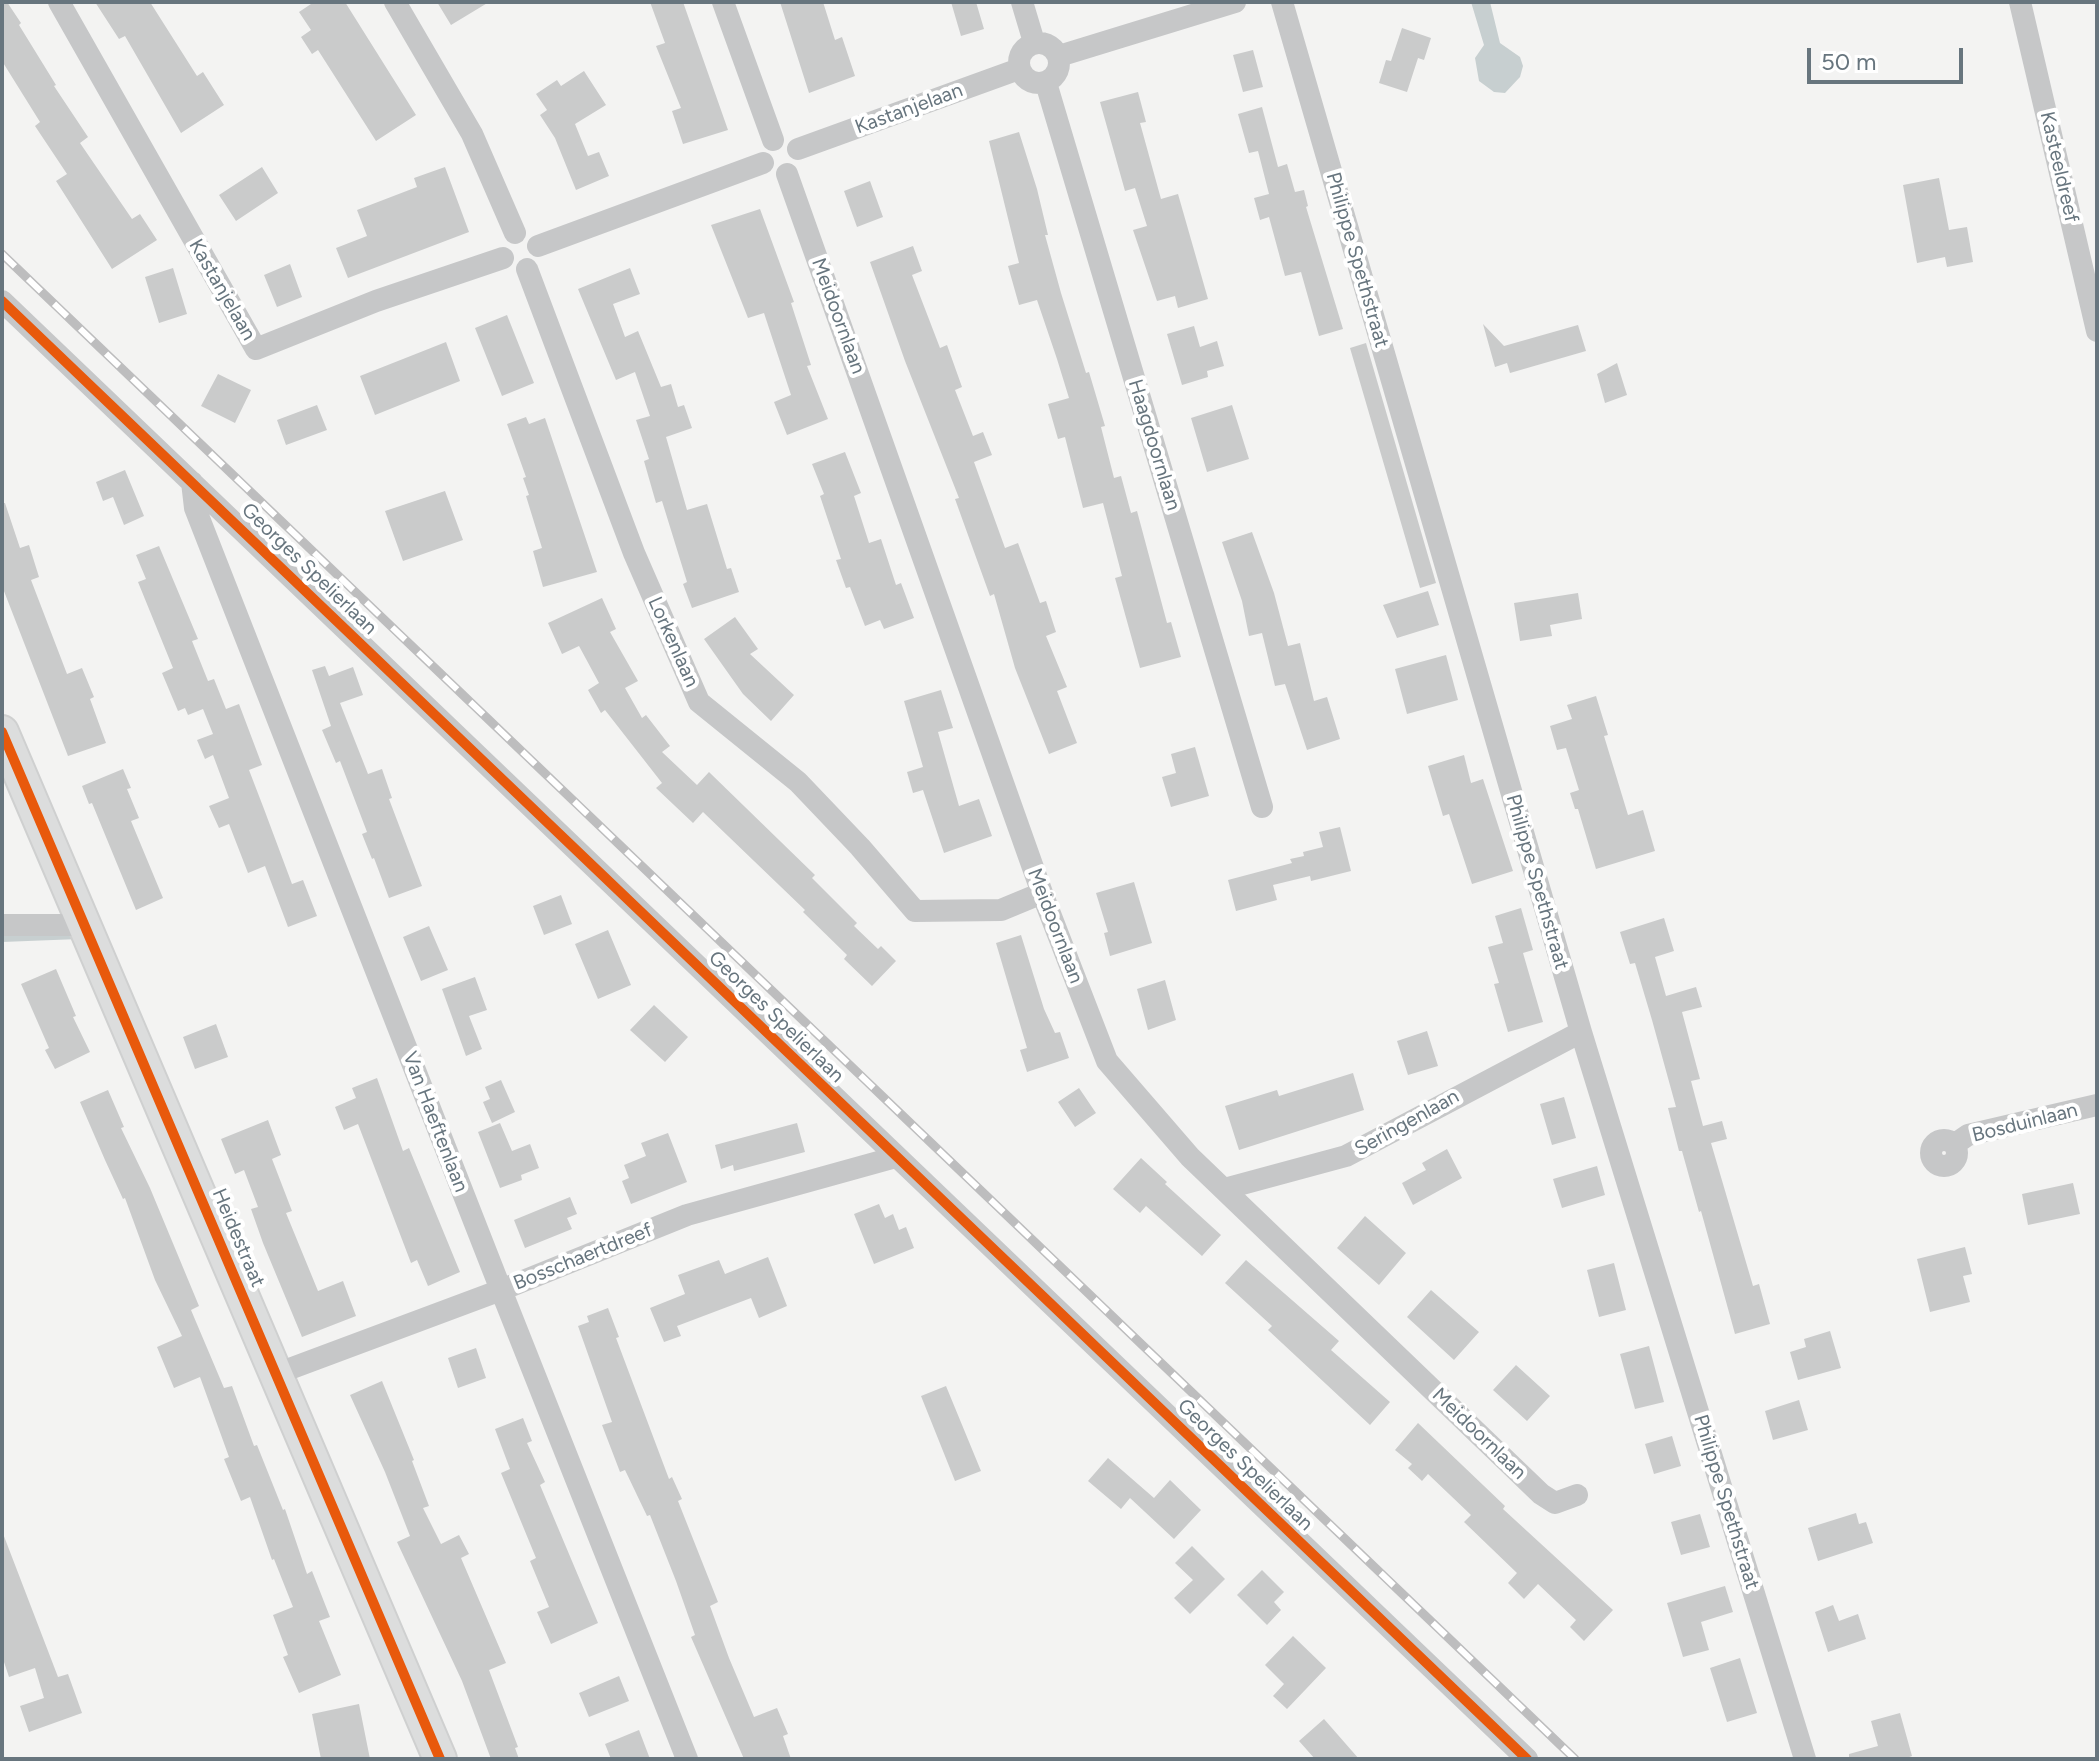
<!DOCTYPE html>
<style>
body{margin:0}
#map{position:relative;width:2099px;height:1761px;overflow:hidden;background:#f3f3f2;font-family:Figtree,sans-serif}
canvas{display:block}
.frame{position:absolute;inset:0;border:4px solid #67757e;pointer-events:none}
.scale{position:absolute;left:1807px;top:48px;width:156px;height:36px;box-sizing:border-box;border:4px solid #67757e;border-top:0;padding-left:10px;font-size:24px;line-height:28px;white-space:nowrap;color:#67757e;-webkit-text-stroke:6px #fff;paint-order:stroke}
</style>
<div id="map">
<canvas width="2099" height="1761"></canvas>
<div class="frame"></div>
<div class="scale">50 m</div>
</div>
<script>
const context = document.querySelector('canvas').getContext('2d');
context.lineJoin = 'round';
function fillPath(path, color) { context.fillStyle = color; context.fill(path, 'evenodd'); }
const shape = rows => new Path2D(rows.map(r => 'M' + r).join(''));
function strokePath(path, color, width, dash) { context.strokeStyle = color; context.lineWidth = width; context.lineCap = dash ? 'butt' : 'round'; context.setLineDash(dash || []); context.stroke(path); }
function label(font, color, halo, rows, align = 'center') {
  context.font = font + ' Figtree,sans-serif'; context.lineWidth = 8; context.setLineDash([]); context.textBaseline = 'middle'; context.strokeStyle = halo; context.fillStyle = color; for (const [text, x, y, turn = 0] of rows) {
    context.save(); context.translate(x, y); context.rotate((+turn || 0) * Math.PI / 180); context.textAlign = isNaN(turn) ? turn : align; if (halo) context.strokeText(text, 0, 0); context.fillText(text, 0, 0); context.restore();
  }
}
fillPath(shape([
 [1471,2,1490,2,1500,43,1520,57,1523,66,1520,77,1505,93,1494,92,1479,81,1475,58,1484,45]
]), '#c7cfd0');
strokePath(shape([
 [2,939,79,936]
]), '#c7cfd0', 6);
fillPath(shape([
 [2,2,7,2,21,23,19,25,56,85,54,86,88,137,80,143,132,219,140,214,157,240,112,269,56,181,67,174,35,126,40,122,2,61],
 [95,2,150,2,197,76,203,72,224,105,181,133,125,36,119,39],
 [314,2,345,2,416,115,376,141,318,50,312,54,301,37,311,30,299,12],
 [437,2,489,2,451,25],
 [650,2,683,2,728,130,683,144,672,111,681,108,656,46,665,43],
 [780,2,823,2,835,40,842,37,855,76,809,93],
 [951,2,976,2,984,29,961,36],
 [1402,28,1431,38,1424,60,1418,58,1407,92,1379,83,1386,60,1391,61],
 [1253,50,1263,87,1243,92,1233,55],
 [584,71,606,105,575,124,588,156,599,152,609,176,576,190,555,138,540,115,547,110,536,94,557,80,561,86],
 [1138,92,1146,122,1140,123,1161,199,1178,194,1208,299,1178,308,1175,296,1157,301,1133,230,1147,226,1135,188,1125,191,1100,102],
 [1262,107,1278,167,1287,164,1295,192,1304,190,1308,206,1306,207,1343,329,1319,336,1301,272,1285,276,1269,217,1260,220,1254,198,1269,194,1258,151,1249,153,1238,114],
 [1019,132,1037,189,1048,235,1045,235,1061,293,1086,373,1089,372,1105,426,1101,427,1114,478,1121,476,1131,513,1137,511,1167,623,1171,622,1181,657,1140,668,1115,578,1122,576,1103,503,1083,508,1065,437,1058,439,1048,404,1069,398,1057,359,1037,300,1019,305,1008,266,1019,263,989,141],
 [262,167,278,193,236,221,219,195],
 [445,167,469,232,348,278,336,248,367,236,357,210,417,187,414,178],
 [1939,178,1949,230,1967,227,1973,262,1947,267,1945,257,1917,263,1903,185],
 [870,181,883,217,857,227,844,191],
 [760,209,794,302,791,303,811,365,807,366,828,419,787,435,774,402,791,395,764,313,748,318,711,225],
 [913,246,922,271,912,275,940,348,947,345,962,387,955,390,973,436,983,432,992,455,974,462,1005,548,1018,543,1040,603,1046,601,1056,632,1046,636,1067,687,1057,691,1077,743,1049,754,1015,668,994,594,990,596,955,499,959,498,905,361,870,262],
 [290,264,302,297,277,307,264,275],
 [173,268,187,314,159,323,145,277],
 [630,268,640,294,613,304,625,337,638,331,661,387,671,384,678,407,684,405,692,428,666,437,687,510,707,504,727,569,731,568,739,592,692,608,683,584,687,582,662,501,656,503,644,461,649,459,636,420,650,416,635,372,616,380,578,289],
 [507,315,534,383,502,396,475,328],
 [1483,324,1504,346,1578,325,1586,351,1510,373,1507,363,1495,367],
 [1194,326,1200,347,1217,341,1224,366,1207,371,1208,377,1182,385,1167,334],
 [446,342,460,381,375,415,360,376],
 [1366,343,1436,583,1420,588,1350,348],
 [1617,363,1627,395,1605,403,1597,374],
 [218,374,251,390,235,423,201,406],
 [317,405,327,430,286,445,277,420],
 [1232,405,1249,459,1207,472,1191,418],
 [526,417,529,424,545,418,597,572,543,587,533,551,542,548,526,496,529,495,523,478,526,477,507,424],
 [845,452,861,493,854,496,869,543,881,539,896,585,901,583,914,618,884,629,880,620,865,626,850,587,846,588,836,560,841,559,820,496,824,494,812,464],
 [125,470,144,516,124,525,113,497,103,501,96,482],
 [445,491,463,540,403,561,385,511],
 [2,503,5,503,20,548,29,545,39,577,31,580,67,674,82,668,94,697,90,699,106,743,68,756,2,586],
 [1252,532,1274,593,1288,646,1300,643,1314,701,1327,697,1340,739,1307,750,1285,684,1275,686,1262,633,1249,636,1242,601,1222,542],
 [159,546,198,639,192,641,208,681,214,679,226,709,239,704,262,765,249,770,264,809,292,884,303,880,317,916,288,927,265,866,248,873,229,824,219,828,209,806,229,798,213,755,205,759,197,740,213,734,203,709,188,715,185,708,178,711,162,673,173,668,138,582,146,579,136,555],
 [1428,591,1439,625,1397,638,1383,605],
 [1578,593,1582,619,1550,625,1552,636,1520,641,1514,603],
 [602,598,616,629,610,632,638,681,625,688,642,718,646,715,670,746,662,752,697,785,709,772,815,875,812,878,857,923,854,926,878,949,881,946,896,961,872,986,844,959,847,955,803,912,805,910,703,812,693,823,656,788,662,783,605,710,601,713,588,690,599,683,579,646,562,654,548,623],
 [735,617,758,649,750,654,794,695,771,721,743,694,704,639],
 [1446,655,1458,700,1407,714,1395,669],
 [325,666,329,676,353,667,363,695,340,703,368,774,382,769,392,798,389,799,422,886,389,898,374,858,372,859,362,834,367,832,340,761,336,763,322,730,331,726,312,670],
 [941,690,953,728,938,732,959,806,979,799,992,836,944,853,923,790,913,793,907,772,923,767,904,701],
 [1596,696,1608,735,1604,736,1628,815,1643,810,1655,851,1596,869,1578,809,1575,809,1570,793,1579,790,1566,748,1557,750,1550,726,1572,719,1567,705],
 [1195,747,1209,796,1171,807,1162,777,1176,773,1171,754],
 [1464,755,1471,783,1483,779,1513,871,1472,884,1449,814,1443,816,1428,766],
 [123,769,131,788,127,789,139,818,131,821,163,898,136,910,92,803,89,804,82,786],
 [1340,827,1351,871,1311,881,1310,876,1273,885,1277,900,1236,911,1228,880,1292,863,1290,859,1304,856,1303,852,1323,847,1319,832],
 [1134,882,1152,943,1110,956,1104,933,1108,932,1096,893],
 [561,895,572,924,544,935,533,906],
 [1521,908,1533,950,1523,953,1543,1022,1508,1032,1494,984,1499,983,1488,947,1503,943,1495,916],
 [1664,918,1674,951,1655,957,1666,996,1696,987,1702,1007,1682,1012,1700,1079,1691,1081,1703,1126,1722,1121,1727,1139,1711,1143,1753,1286,1759,1284,1770,1324,1735,1334,1701,1211,1699,1212,1682,1151,1679,1151,1668,1108,1676,1107,1652,1020,1635,963,1630,964,1620,932],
 [429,926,448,970,421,981,403,937],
 [608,930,631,985,598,999,575,944],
 [1021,935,1044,1009,1055,1033,1060,1032,1069,1058,1027,1072,1020,1050,1027,1048,996,943],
 [56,969,76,1016,73,1017,90,1052,55,1069,45,1050,49,1048,21,984],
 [475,977,487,1010,469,1016,482,1049,466,1056,442,989],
 [1165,980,1176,1020,1148,1030,1137,989],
 [654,1005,688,1037,665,1062,630,1030],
 [216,1024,228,1057,195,1069,183,1037],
 [1427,1031,1438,1066,1408,1075,1397,1041],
 [1353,1073,1364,1110,1239,1150,1225,1106,1277,1090,1279,1096],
 [377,1078,403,1151,409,1148,460,1272,428,1286,417,1260,411,1263,358,1124,344,1130,335,1107,356,1098,352,1088],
 [501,1080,515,1112,492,1123,483,1102,490,1099,485,1087],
 [1079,1088,1096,1113,1075,1127,1058,1102],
 [108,1090,124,1127,121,1128,150,1188,199,1306,191,1310,224,1388,232,1386,254,1446,257,1445,283,1510,285,1509,307,1574,312,1571,330,1617,319,1621,341,1675,299,1693,283,1657,288,1655,273,1615,293,1607,274,1559,272,1560,250,1497,241,1501,224,1459,229,1457,200,1377,174,1388,157,1347,182,1336,155,1280,125,1198,123,1199,105,1160,80,1102],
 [1564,1097,1576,1138,1552,1145,1540,1104],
 [268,1120,281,1155,272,1159,292,1211,286,1213,318,1291,343,1281,356,1316,302,1337,263,1243,251,1209,258,1207,244,1170,235,1174,221,1139],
 [500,1123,512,1151,530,1144,539,1168,521,1175,522,1180,500,1188,478,1132],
 [797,1123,805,1152,734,1171,733,1165,721,1169,715,1145],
 [668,1133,687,1182,631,1204,622,1181,629,1178,624,1165,646,1156,641,1143],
 [1447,1149,1462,1178,1413,1205,1402,1183,1426,1170,1422,1163],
 [1141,1158,1167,1182,1165,1184,1221,1235,1202,1256,1146,1206,1140,1213,1113,1189],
 [1597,1166,1605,1195,1562,1208,1553,1179],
 [2073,1183,2080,1214,2028,1225,2022,1194],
 [570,1197,577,1214,567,1218,572,1229,525,1248,514,1220],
 [879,1204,885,1218,893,1214,899,1230,906,1227,914,1248,874,1264,854,1214],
 [1365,1216,1406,1253,1379,1285,1337,1248],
 [1965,1247,1972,1274,1963,1276,1970,1302,1930,1312,1917,1259],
 [768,1257,787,1306,759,1318,751,1298,677,1326,681,1336,664,1342,650,1308,685,1294,678,1275,719,1260,725,1274],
 [1246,1260,1339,1341,1331,1350,1390,1402,1370,1425,1268,1330,1272,1326,1225,1283],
 [1614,1263,1626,1310,1599,1317,1587,1270],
 [1431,1290,1479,1332,1454,1360,1407,1317],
 [608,1308,619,1337,616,1338,669,1479,672,1477,682,1499,678,1501,718,1602,710,1606,729,1658,754,1717,777,1708,788,1734,783,1736,791,1759,744,1759,691,1637,695,1635,676,1581,650,1515,647,1516,625,1470,620,1472,602,1425,612,1422,578,1326,589,1322,587,1316],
 [1830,1331,1841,1368,1798,1380,1790,1352,1806,1347,1804,1339],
 [1649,1346,1664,1402,1635,1409,1620,1354],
 [476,1348,486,1378,458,1388,448,1358],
 [1516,1365,1550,1396,1527,1421,1493,1390],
 [382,1381,414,1460,412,1461,429,1506,423,1508,441,1544,459,1535,469,1554,461,1558,506,1663,489,1670,518,1747,515,1748,519,1759,491,1759,462,1681,397,1542,410,1536,385,1472,350,1395],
 [946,1386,981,1471,955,1481,921,1396],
 [1799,1400,1808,1430,1773,1440,1765,1411],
 [523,1418,532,1441,527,1443,545,1482,540,1485,598,1623,551,1644,537,1612,549,1607,530,1561,536,1558,501,1473,510,1469,495,1429],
 [1418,1423,1505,1506,1503,1509,1613,1610,1584,1641,1570,1627,1576,1620,1538,1584,1524,1599,1508,1583,1517,1573,1464,1522,1471,1515,1428,1474,1422,1481,1408,1468,1412,1464,1395,1450],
 [1672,1436,1681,1466,1654,1474,1645,1444],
 [1108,1458,1154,1498,1170,1480,1201,1510,1174,1539,1130,1498,1121,1509,1088,1481],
 [1856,1513,1859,1524,1866,1522,1873,1543,1818,1561,1808,1528],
 [1700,1514,1710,1547,1681,1555,1671,1522],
 [2,1531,58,1677,68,1674,82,1713,29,1732,20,1706,44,1698,35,1668,9,1677,2,1656],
 [1192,1546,1225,1579,1190,1614,1174,1598,1193,1580,1175,1563],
 [1262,1570,1284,1592,1274,1602,1281,1610,1267,1625,1237,1595],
 [1725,1586,1733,1612,1701,1622,1709,1650,1683,1657,1667,1603],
 [1833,1605,1839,1621,1858,1614,1866,1639,1828,1652,1815,1612],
 [1293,1636,1326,1668,1287,1709,1273,1696,1284,1684,1265,1665],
 [1740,1658,1757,1713,1727,1722,1710,1668],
 [619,1676,629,1701,589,1717,579,1693],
 [359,1704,370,1759,321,1759,312,1714],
 [1900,1713,1912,1756,1904,1759,1849,1759,1849,1754,1878,1746,1871,1721],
 [1324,1719,1359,1759,1315,1759,1299,1741],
 [639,1730,650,1759,611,1759,605,1744]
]), '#cacbcb');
const secondary = shape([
 [2,732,440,1759]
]);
strokePath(secondary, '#cfd0d0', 36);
strokePath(shape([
 [59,2,256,349,376,301,503,258],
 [395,2,472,134,515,233],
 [723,2,773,140],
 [1022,2,1034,42],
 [1282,2,1581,1032,1805,1759],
 [2020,2,2097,331],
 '1019 63a20 20 0 1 1 40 0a20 20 0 1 1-40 0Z',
 [1059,56,1235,2],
 [1046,83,1262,807],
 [798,149,1019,69],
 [787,174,1042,893,1107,1061,1190,1157,1541,1494,1555,1503,1577,1495],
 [538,246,763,163],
 [527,269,634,553,699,702,798,782,860,847,915,911,1001,910,1042,893],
 [2,301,1527,1759],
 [192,482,195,508,501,1290,687,1759],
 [2,925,83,925],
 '1931 1153a13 13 0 1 1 26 0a13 13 0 1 1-26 0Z',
 [1955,1144,1968,1135,2097,1105],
 [1224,1189,1346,1156,1581,1032],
 [276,1374,501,1290,687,1215,896,1157]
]), '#c6c7c8', 22);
strokePath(secondary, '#dcdddd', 32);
const rail = shape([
 [2,254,1575,1759]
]);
strokePath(rail, '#bdbdbe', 9);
strokePath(rail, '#fff', 6, [18]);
strokePath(shape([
 [2,301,1527,1759],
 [2,732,440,1759]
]), '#e8590c', 10);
label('20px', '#67757e', '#fff', [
 ["Kastanjelaan",909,109,-20],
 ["Kasteeldreef",2059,167,77],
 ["Philippe Spethstraat",1357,260,74],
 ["Kastanjelaan",222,290,60],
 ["Meidoornlaan",838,316,70],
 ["Haagdoornlaan",1154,445,73],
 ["Georges Spelierlaan",309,569,44],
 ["Lorkenlaan",673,642,66],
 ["Philippe Spethstraat",1537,882,74],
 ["Meidoornlaan",1055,926,69],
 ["Georges Spelierlaan",776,1017,44],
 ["Van Haeftenlaan",435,1122,69],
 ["Seringenlaan",1407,1123,-29],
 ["Bosduinlaan",2025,1123,-14],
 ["Heidestraat",238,1238,67],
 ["Bosschaertdreef",583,1257,-22],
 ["Meidoornlaan",1479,1434,44],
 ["Georges Spelierlaan",1245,1465,44],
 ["Philippe Spethstraat",1726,1502,73]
]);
</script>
